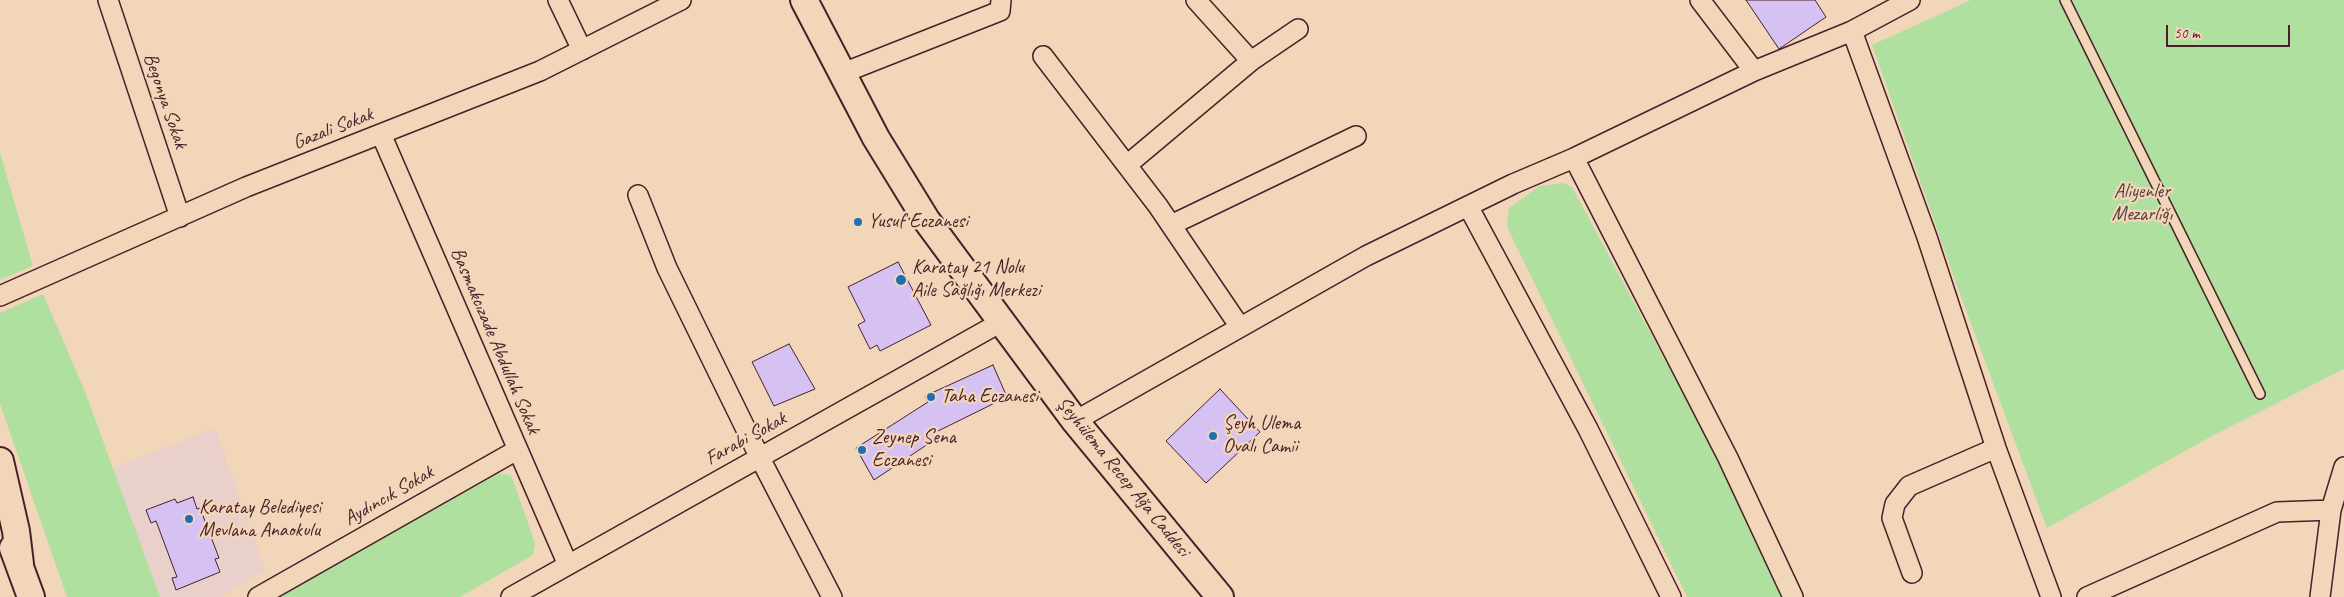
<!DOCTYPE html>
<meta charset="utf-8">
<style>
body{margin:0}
#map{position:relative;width:2344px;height:597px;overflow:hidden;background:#f2d6b9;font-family:Caveat,sans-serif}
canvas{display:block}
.scale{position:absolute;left:2166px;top:25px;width:124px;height:22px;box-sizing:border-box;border:2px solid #4a1f2b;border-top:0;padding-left:6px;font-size:15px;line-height:18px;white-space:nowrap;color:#4a1f2b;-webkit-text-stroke:4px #f2d6b9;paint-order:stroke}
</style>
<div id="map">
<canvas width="2344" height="597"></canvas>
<div class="scale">50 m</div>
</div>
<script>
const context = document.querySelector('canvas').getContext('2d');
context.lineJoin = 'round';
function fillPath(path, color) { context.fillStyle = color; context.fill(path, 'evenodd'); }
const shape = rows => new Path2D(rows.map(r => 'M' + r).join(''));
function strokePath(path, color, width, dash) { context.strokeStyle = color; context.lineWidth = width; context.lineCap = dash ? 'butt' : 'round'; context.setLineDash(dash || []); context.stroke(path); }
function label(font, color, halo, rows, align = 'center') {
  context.font = font + ' Caveat,sans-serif'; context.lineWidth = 4.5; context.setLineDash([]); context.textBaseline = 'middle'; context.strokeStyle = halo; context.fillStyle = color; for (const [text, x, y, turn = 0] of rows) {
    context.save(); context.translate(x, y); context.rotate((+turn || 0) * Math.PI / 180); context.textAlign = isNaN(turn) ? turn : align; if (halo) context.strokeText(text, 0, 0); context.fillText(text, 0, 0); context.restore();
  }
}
fillPath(shape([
 [215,428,265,570,222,597,159,597,112,468]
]), '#ead0ca');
fillPath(shape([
 [1971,0,2344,0,2344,369,2210,437,2047,528,1960,294,1872,45],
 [0,153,33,266,0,280],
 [1563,183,1572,187,1712,448,1785,597,1687,597,1507,227,1509,208,1539,186],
 [43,294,84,389,160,597,67,597,0,404,0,313],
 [494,473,511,475,535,543,533,555,460,597,275,597]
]), '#b0e09f');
const building = shape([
 [1746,0,1815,0,1826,17,1779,49,1746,0],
 [898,262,931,325,880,351,877,345,870,349,858,325,865,321,848,287,898,262],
 [789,344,815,389,774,406,752,362,789,344],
 [993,365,1007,397,934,433,937,438,874,480,856,448,928,402,925,396,993,365],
 [1220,389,1260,432,1206,483,1166,441,1220,389],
 [193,497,197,509,200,508,219,558,215,559,220,572,176,590,172,578,177,577,156,521,151,523,146,510,175,499,177,503,193,497]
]);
fillPath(building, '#d6c2f2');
strokePath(building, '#4a1f2b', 1);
const lane = shape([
 [2065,0,2260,394]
]);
const street = shape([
 [108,0,180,217],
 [558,0,582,50],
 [1196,0,1251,61],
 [1700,0,1754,71],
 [1852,31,1927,237,1996,448,2051,597],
 [1043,56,1158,206,1240,327],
 [843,73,1000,11,1001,0],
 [381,134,568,565],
 [1574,158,1728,458,1793,597],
 [1127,165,1251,61,1298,29],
 [638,195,667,268,760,458,832,597],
 [1468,206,1588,429,1671,597],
 [1171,225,1356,136],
 [0,296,246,187,540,71,681,0],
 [1075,421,1366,256,1513,184,1574,158,1754,71,1852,31,1910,0],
 [1912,573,1892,518,1895,504,1909,486,1996,448],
 [258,597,517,450],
 [511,597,1003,321],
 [2087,597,2277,512,2331,510],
 [2320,597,2331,510,2344,467]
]);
const secondary = shape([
 [804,0,876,138,927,221,1075,421,1220,597],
 [0,461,16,531,20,564],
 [13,548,31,597]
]);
strokePath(lane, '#4a1f2b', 12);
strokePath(street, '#4a1f2b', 22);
strokePath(secondary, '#4a1f2b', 30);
strokePath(lane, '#f2d6b9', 9);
strokePath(street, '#f2d6b9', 19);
strokePath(secondary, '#f2d6b9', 26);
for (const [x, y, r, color] of [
 [858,222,5,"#1f6fb2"],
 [901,280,6,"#1f6fb2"],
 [931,397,5,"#1f6fb2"],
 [1213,436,5,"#1f6fb2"],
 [862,450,5,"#1f6fb2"],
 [189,519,5,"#1f6fb2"]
]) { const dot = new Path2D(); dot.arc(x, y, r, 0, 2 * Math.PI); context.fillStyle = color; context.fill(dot); strokePath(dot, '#f2d6b9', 2); }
label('20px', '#4a1f2b', '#f2d6b9', [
 ["Begonya Sokak",165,101,71],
 ["Gazali Sokak",333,129,-21],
 ["Basmakcızade Abdullah Sokak",495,341,67],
 ["Farabi Sokak",746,439,-29],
 ["Şeyhülema Recep Ağa Caddesi",1123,477,51],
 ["Aydıncık Sokak",389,496,-30]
]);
label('20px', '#593c3c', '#f2d6b9', [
 ["Aliyenler",2142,192],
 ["Mezarlığı",2142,215]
]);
label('20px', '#4a1f2b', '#f2d6b9', [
 ["Yusuf Eczanesi",868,222],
 ["Karatay 21 Nolu",912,268],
 ["Aile Sağlığı Merkezi",912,291],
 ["Taha Eczanesi",941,397],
 ["Şeyh Ulema",1223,424],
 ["Ovalı Camii",1223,447],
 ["Zeynep Sena",872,438],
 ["Eczanesi",872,461],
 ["Karatay Belediyesi",199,508],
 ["Mevlana Anaokulu",199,531]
], 'left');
</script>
